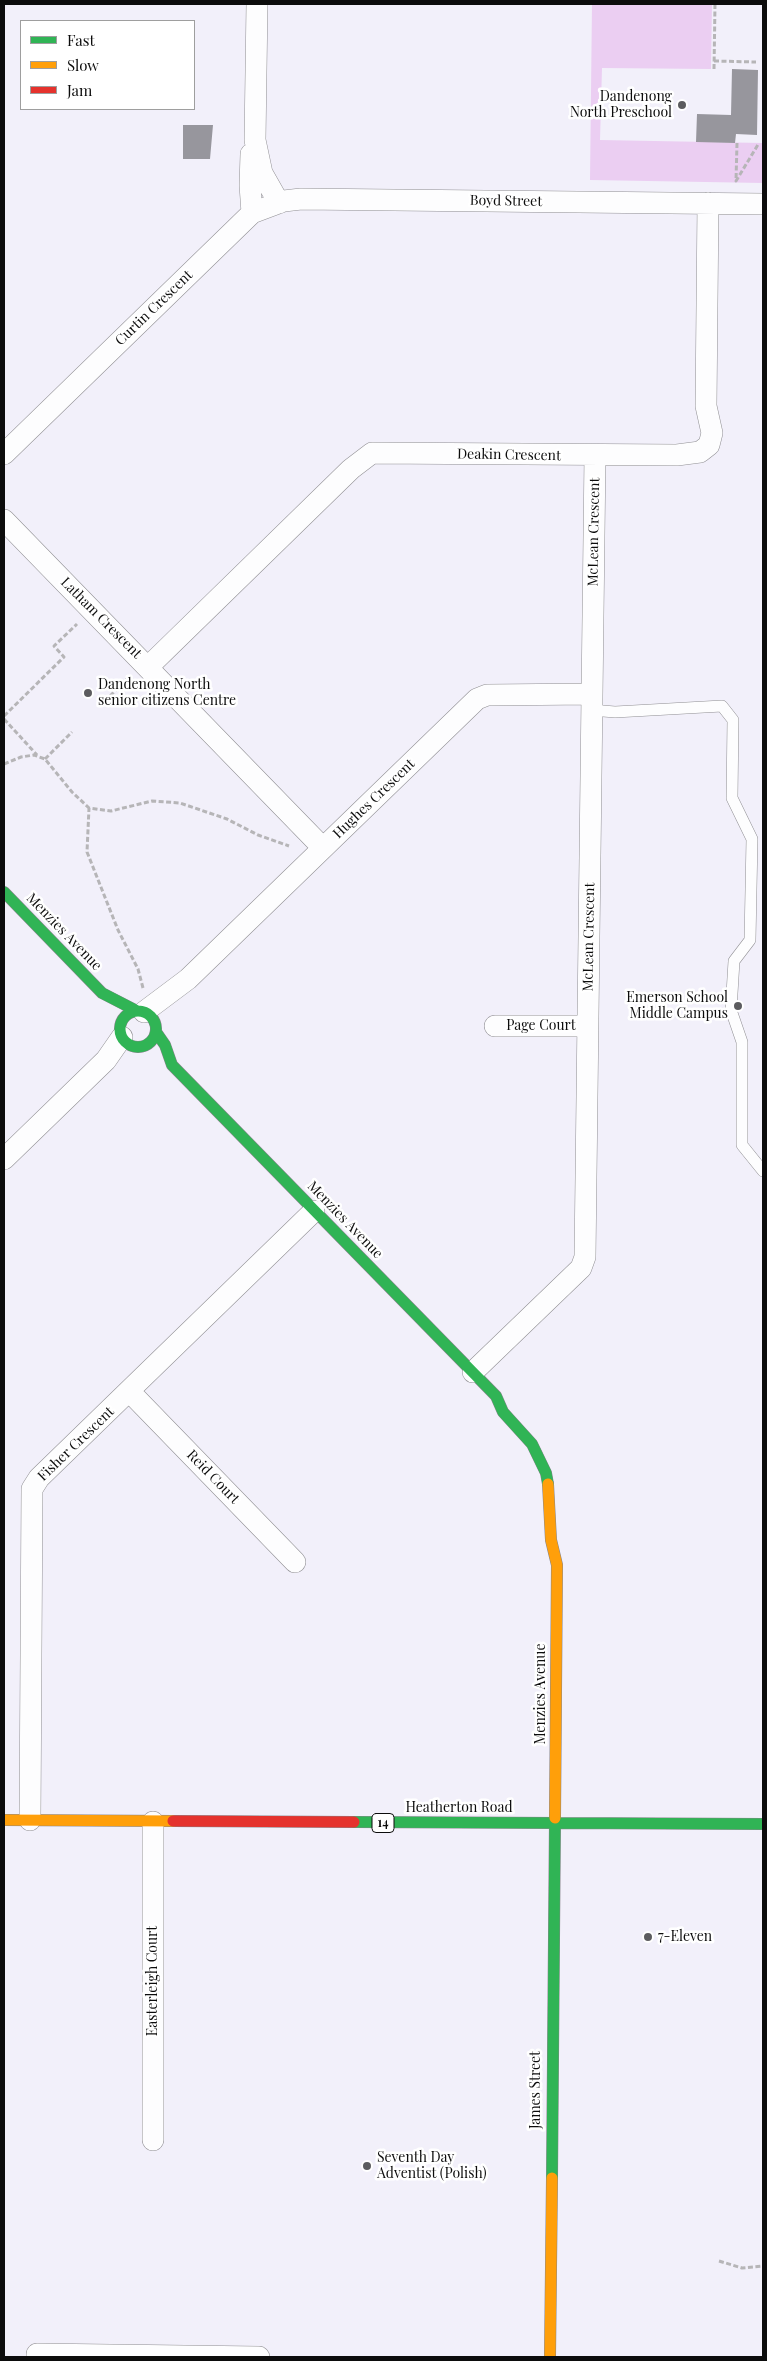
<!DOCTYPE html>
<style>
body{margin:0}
#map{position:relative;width:767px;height:2361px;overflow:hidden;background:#f2f0fa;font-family:"Playfair Display",serif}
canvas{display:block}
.frame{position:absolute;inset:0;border:5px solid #0c0c0c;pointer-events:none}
.legend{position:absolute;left:20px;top:20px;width:175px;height:90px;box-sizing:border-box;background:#fff;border:1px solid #9e9e9e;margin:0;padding:6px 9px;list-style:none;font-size:15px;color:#0c0c0c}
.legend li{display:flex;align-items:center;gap:10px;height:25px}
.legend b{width:25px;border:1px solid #9e9e9e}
</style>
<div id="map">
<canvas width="767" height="2361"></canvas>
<div class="frame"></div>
<ul class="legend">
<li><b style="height:6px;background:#30b455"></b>Fast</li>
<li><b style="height:6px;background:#ff9f0a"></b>Slow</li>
<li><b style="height:6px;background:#e5322d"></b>Jam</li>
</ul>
</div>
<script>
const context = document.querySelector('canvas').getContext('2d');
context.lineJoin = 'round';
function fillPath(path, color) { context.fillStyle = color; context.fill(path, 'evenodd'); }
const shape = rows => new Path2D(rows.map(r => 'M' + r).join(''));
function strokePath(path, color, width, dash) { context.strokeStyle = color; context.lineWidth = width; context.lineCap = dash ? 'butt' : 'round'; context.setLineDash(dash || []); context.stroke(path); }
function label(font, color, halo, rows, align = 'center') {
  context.font = font + ' "Playfair Display",serif'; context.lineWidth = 5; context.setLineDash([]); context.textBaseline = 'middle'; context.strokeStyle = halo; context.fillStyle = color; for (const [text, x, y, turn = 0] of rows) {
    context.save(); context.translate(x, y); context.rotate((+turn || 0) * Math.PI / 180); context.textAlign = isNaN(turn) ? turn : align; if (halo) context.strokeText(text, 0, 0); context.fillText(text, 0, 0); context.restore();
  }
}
fillPath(shape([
 [592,4,712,4,711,69,602,68,600,140,763,143,763,183,590,180]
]), '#ebcef2');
fillPath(shape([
 [732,69,758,70,757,135,736,134,735,143,696,142,697,114,731,115],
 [183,125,213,125,210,159,183,159]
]), '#97969d');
const lane = shape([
 [591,710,615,712,722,706,733,720,732,798,752,839,750,940,734,961,731,1010,742,1042,742,1145,763,1171]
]);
const street = shape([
 [257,4,255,140,262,173,279,203],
 [251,154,250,185,252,213],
 [4,454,252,213,284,201,301,199,763,204],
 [4,520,323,848],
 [149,666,351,469,372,453,677,455,700,452,709,445,712,433,706,406,708,203],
 [144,1012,188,979,477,699,487,695,591,694],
 [495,1026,587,1026],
 [4,1159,106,1060,122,1037],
 [473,1372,581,1268,585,1257,595,456],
 [130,1392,295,1562],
 [30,1820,32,1489,39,1478,314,1211],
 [153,2140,153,1822],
 [37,2357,37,2354,259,2357]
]);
const fast = shape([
 [4,892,102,993,137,1011],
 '120 1029a18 18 0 1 1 36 0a18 18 0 1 1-36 0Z',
 [156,1032,165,1045,172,1065,496,1396,503,1412,532,1444,546,1473,548,1484],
 [354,1822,763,1824],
 [552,2178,555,1818]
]);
const slow = shape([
 [548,1484,551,1540,557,1565,555,1818],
 [4,1820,173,1821],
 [550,2357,552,2178]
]);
const jam = shape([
 [173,1821,354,1822]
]);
strokePath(lane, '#908f93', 12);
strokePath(street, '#908f93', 22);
strokePath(fast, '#86858a', 12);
strokePath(slow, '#86858a', 12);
strokePath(jam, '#86858a', 12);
strokePath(shape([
 [714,61,756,62],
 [714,69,715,4],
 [737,143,736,181,759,143],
 [110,696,129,677],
 [4,716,64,657,54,646,77,624],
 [4,719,37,755],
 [45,759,72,732],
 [4,764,21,757,34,755,45,759,72,792,89,808],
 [143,988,138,969,118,930,87,852,89,808,111,811,152,801,180,803,227,819,258,835,289,846],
 [719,2261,742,2268,763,2266]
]), '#b6b5b7', 3, [5, 2.5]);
strokePath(lane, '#fdfdfe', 11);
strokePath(street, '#fdfdfe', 21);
strokePath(fast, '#30b455', 11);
strokePath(slow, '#ff9f0a', 11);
strokePath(jam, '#e5322d', 11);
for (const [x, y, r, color] of [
 [682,105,5,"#5c5c5f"],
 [88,693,5,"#5c5c5f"],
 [738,1006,5,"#5c5c5f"],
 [648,1937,5,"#5c5c5f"],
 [367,2166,5,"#5c5c5f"]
]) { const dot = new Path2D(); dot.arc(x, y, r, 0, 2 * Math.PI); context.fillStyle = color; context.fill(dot); strokePath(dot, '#fff', 2); }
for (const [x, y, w] of [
 [383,1823,22]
]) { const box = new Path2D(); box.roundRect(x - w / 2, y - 9.5, w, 19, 4); context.fillStyle = '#fff'; context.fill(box); strokePath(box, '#0c0c0c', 1); }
label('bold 12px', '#0c0c0c', null, [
 ["14",383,1823]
]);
label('14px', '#0c0c0c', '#fff', [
 ["Dandenong",672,97,"right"],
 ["North Preschool",672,113,"right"],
 ["Dandenong North",98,685],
 ["senior citizens Centre",98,701],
 ["Emerson School",728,998,"right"],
 ["Middle Campus",728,1014,"right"],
 ["7-Eleven",658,1937],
 ["Seventh Day",377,2158],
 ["Adventist (Polish)",377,2174]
], 'left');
label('14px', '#0c0c0c', '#fff', [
 ["Boyd Street",506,201,1],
 ["Curtin Crescent",154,308,-44],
 ["Deakin Crescent",509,455,1],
 ["McLean Crescent",594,532,-89],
 ["Latham Crescent",101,618,45],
 ["Hughes Crescent",374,799,-44],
 ["Menzies Avenue",64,932,46],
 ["McLean Crescent",589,937,-89],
 ["Page Court",541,1026],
 ["Menzies Avenue",345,1220,46],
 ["Fisher Crescent",76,1444,-44],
 ["Reid Court",213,1477,46],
 ["Menzies Avenue",541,1694,-90],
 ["Heatherton Road",459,1808],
 ["Easterleigh Court",153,1981,-90],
 ["James Street",536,2090,-90]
]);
</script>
